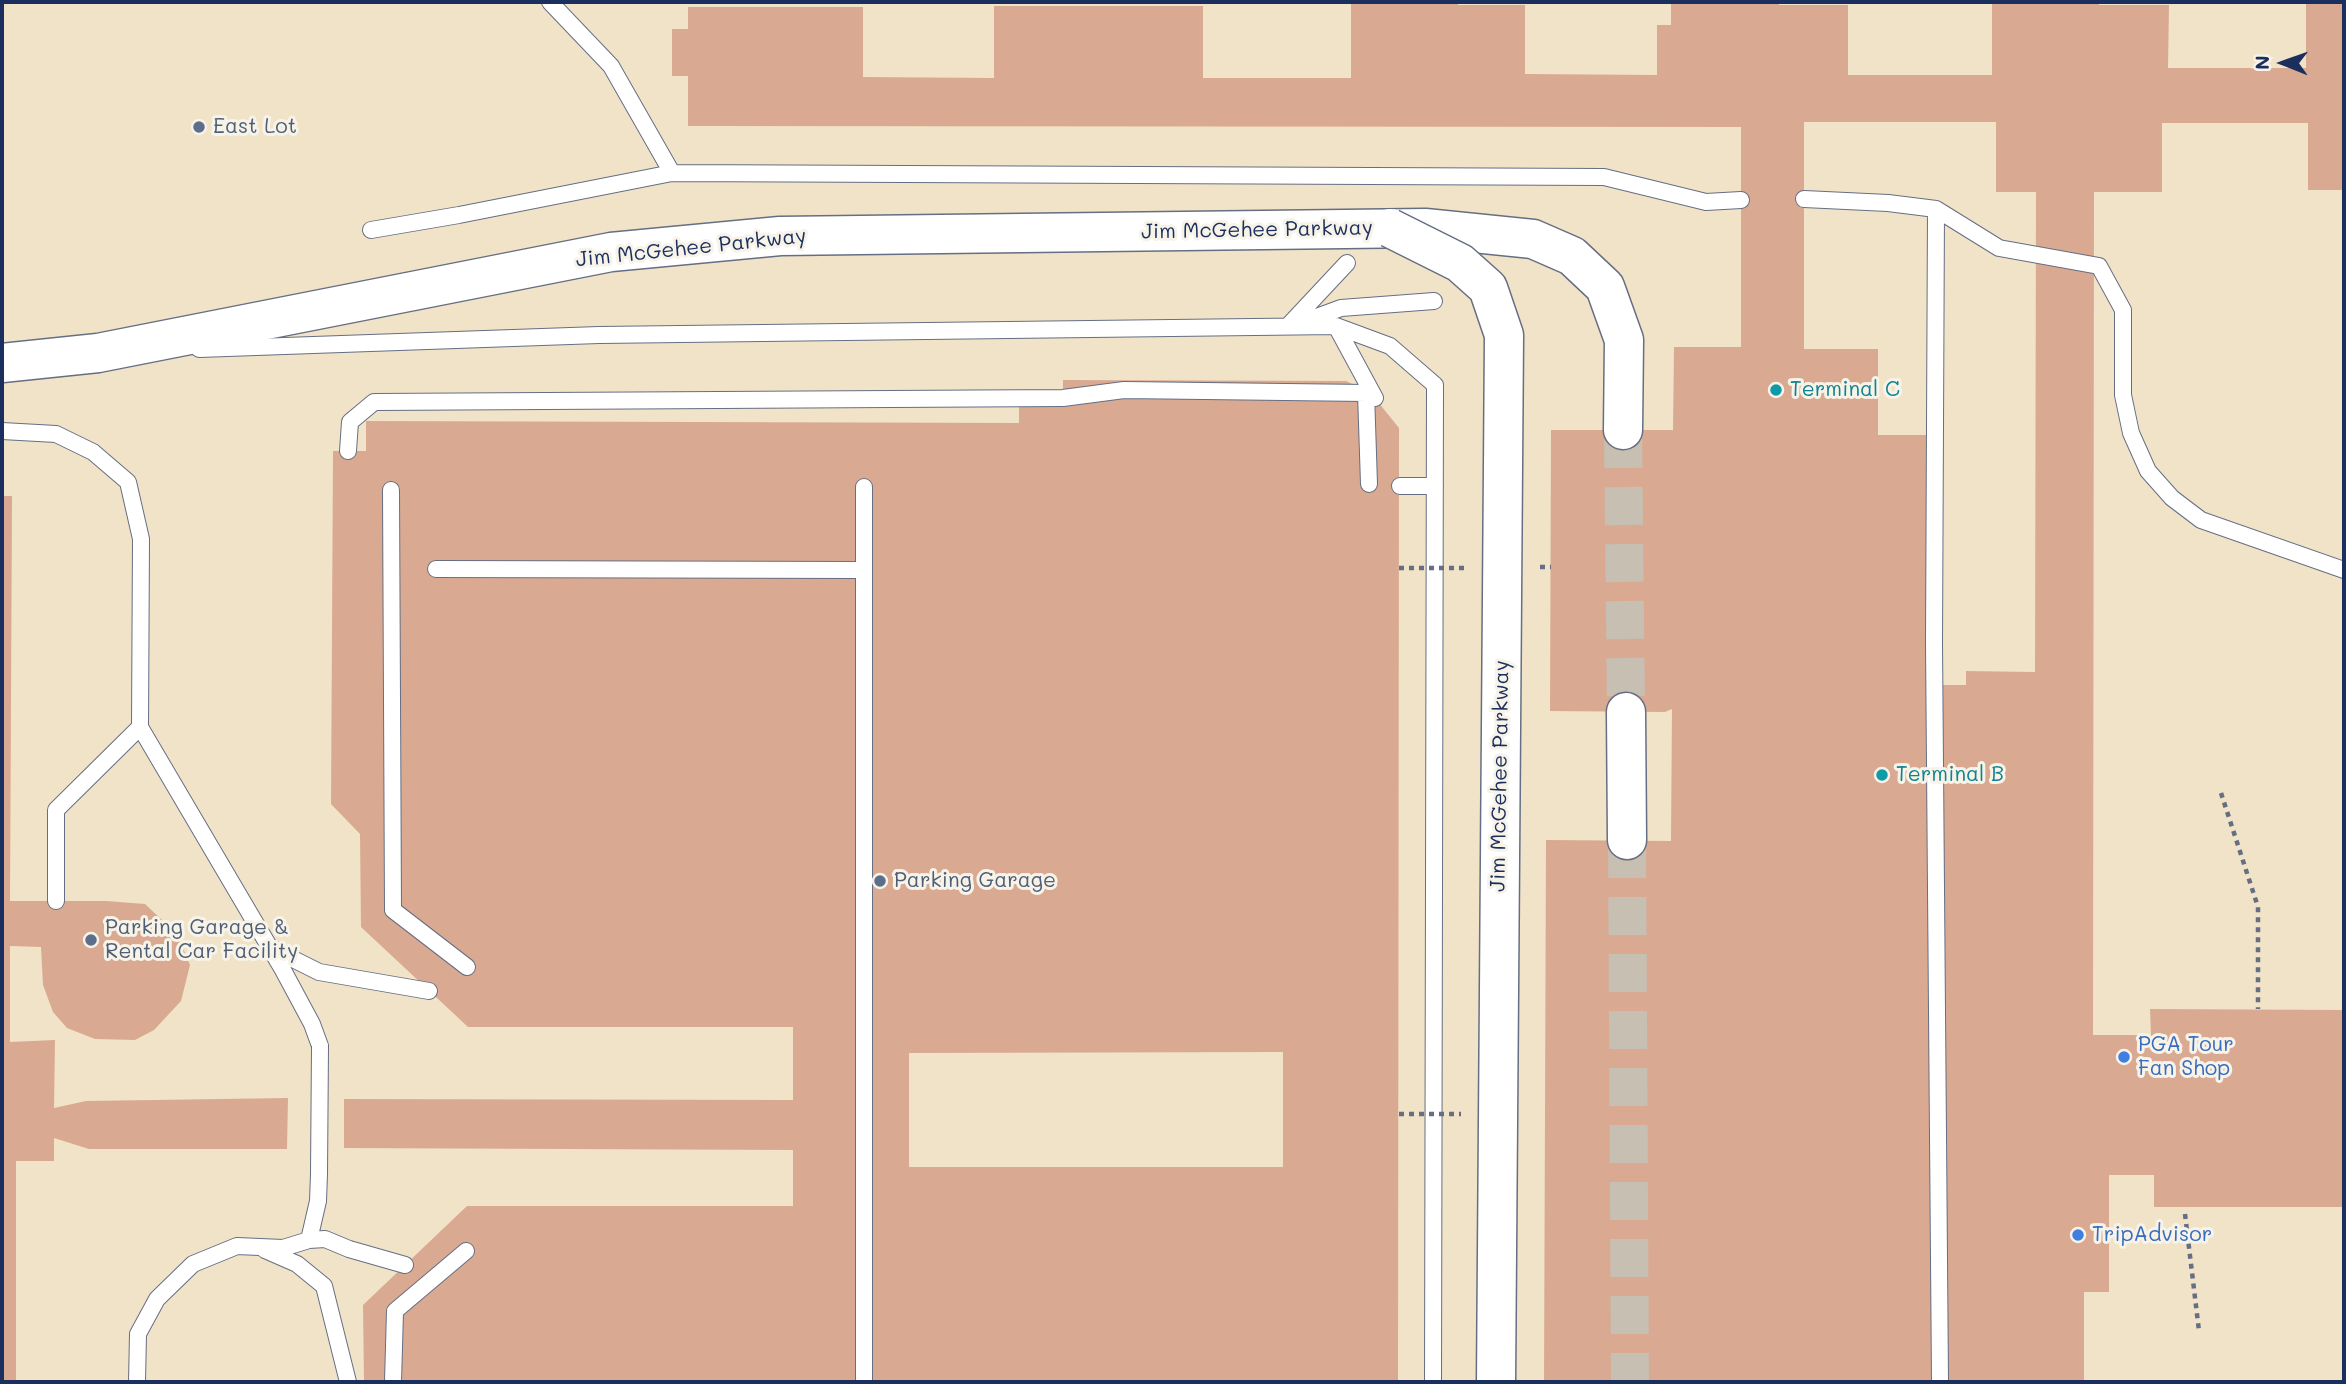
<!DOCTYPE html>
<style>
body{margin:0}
#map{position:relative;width:2346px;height:1384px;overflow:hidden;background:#f1e3c7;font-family:Mali,sans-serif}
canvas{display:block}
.frame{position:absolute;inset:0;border:4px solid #1b2f5e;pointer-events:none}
.north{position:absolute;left:2248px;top:28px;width:70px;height:70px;-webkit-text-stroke:5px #f7f3e8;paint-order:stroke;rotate:271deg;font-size:19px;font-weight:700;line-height:28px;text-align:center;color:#1b2f5e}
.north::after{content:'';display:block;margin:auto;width:24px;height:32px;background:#1b2f5e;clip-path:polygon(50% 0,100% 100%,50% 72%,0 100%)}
</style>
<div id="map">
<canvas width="2346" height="1384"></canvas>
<div class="frame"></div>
<div class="north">N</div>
</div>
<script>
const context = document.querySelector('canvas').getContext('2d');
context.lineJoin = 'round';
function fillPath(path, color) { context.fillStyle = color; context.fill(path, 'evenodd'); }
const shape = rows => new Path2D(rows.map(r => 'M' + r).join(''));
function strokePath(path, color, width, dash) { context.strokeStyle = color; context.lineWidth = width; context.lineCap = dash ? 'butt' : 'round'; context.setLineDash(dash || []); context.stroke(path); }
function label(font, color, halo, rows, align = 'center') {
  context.font = font + ' Mali,sans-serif'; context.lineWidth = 6; context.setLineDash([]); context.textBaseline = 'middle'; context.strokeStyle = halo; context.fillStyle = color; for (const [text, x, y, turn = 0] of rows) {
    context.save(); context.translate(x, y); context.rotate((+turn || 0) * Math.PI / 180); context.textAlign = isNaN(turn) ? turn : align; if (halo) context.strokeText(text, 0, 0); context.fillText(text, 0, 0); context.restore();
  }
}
fillPath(shape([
 [1351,2,1458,2,1458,5,1525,5,1525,74,1657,75,1657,25,1671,25,1671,2,1779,2,1779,5,1848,5,1848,75,1992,75,1992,2,2099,2,2099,5,2169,5,2168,68,2306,68,2306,2,2344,2,2344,190,2308,190,2308,123,2162,123,2162,192,2094,192,2093,1035,2151,1035,2150,1009,2344,1010,2344,1207,2154,1207,2154,1175,2109,1175,2109,1292,2084,1292,2084,1382,1544,1382,1546,840,1671,841,1672,709,1665,712,1550,711,1551,430,1673,430,1674,347,1741,347,1741,127,688,126,688,76,672,76,672,29,688,29,688,7,863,7,863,77,994,78,994,6,1203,6,1203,78,1351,78],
 [1804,122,1996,122,1996,192,2036,192,2035,672,1966,671,1966,685,1928,685,1929,435,1878,435,1878,349,1804,349],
 [1063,380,1346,381,1370,392,1399,428,1398,1382,364,1382,363,1305,467,1206,793,1206,793,1150,344,1148,344,1099,793,1100,793,1027,468,1027,361,927,360,834,331,804,333,451,366,451,366,421,1019,423,1019,401,1063,402],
 [1283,1052,1283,1167,909,1167,909,1053],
 [2,496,12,496,10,901,106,901,145,904,177,934,190,965,181,1001,154,1030,135,1040,95,1039,67,1028,53,1012,43,985,41,947,10,946,10,1042,55,1040,54,1108,86,1101,288,1098,287,1149,89,1149,54,1138,54,1161,16,1161,16,1382,2,1382]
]), '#d9aa91');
strokePath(shape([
 [1623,430,1626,712],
 [1627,840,1630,1382]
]), '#c6bfb2', 38, [38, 19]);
const lane = shape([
 [550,2,611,66,672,173,1604,177,1706,202,1741,200],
 [1804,199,1888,203,1936,209,1934,643,1940,1382],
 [1936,209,1999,248,2099,266,2123,310,2123,395,2131,433,2148,471,2172,498,2201,520,2344,570],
 [371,230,459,215,672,173],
 [1303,322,1341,308,1434,301],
 [1289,325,1347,263],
 [1336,326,1375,398],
 [199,349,599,335,1336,326,1390,346,1435,385,1433,1382],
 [2,431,56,434,93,452,128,482,141,539,140,727,283,970,312,1024,320,1046],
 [348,451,350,422,374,402,1063,398,1124,390,1366,393,1369,484],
 [1400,486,1435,486],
 [864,487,864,1382],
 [391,490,393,910,467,967],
 [436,569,862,570],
 [56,901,56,810,140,727],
 [271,948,319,972,429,991],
 [309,1240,325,1239,349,1249,405,1265],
 [265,1250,297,1264,324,1286,348,1382],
 [137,1382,138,1334,157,1299,193,1264,237,1246,283,1248,309,1240,318,1201,319,1174],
 [393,1382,395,1311,466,1251]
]);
const secondary = shape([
 [2,363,98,353,611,252,780,236,1425,228,1533,239,1572,256,1605,287,1624,340,1623,430],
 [1626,712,1627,840]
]);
strokePath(lane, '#666e83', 18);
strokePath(secondary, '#666e83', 41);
strokePath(shape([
 [2221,793,2258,907,2258,1009],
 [2185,1214,2199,1331]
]), '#666e83', 4.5, [5, 5]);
strokePath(lane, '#fff', 16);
strokePath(secondary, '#fff', 38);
const laneBridge = shape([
 [319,1174,320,1046]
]);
const secondaryBridge = shape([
 [1390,228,1460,263,1488,288,1504,335,1496,1382]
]);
strokePath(laneBridge, '#666e83', 18, []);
strokePath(secondaryBridge, '#666e83', 41, []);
strokePath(shape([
 [1540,567,1551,567],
 [1399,568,1465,568],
 [1399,1114,1461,1114]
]), '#666e83', 4.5, [5, 5]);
strokePath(laneBridge, '#fff', 16);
strokePath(secondaryBridge, '#fff', 38);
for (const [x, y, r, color] of [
 [199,127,7,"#5c6f8a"],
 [1776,390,7,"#0f9aa8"],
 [1882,775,7,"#0f9aa8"],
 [880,881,7,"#5c6f8a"],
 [91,940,7,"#5c6f8a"],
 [2124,1057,7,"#3f7fe0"],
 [2078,1235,7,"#3f7fe0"]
]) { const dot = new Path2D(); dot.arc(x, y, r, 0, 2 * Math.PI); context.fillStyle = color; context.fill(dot); strokePath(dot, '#f7f3e8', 2.5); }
label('21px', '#4e5e75', '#f7f3e8', [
 ["East Lot",213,127],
 ["Parking Garage",894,881],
 ["Parking Garage &",105,928],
 ["Rental Car Facility",105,952]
], 'left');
label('21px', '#1b2f5e', '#f7f3e8', [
 ["Jim McGehee Parkway",1257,230,-1],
 ["Jim McGehee Parkway",691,248,-6],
 ["Jim McGehee Parkway",1500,776,-89]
]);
label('21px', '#0d838f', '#f7f3e8', [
 ["Terminal C",1790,390],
 ["Terminal B",1896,775]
], 'left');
label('21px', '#366cbe', '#f7f3e8', [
 ["PGA Tour",2138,1045],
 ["Fan Shop",2138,1069],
 ["TripAdvisor",2092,1235]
], 'left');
</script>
